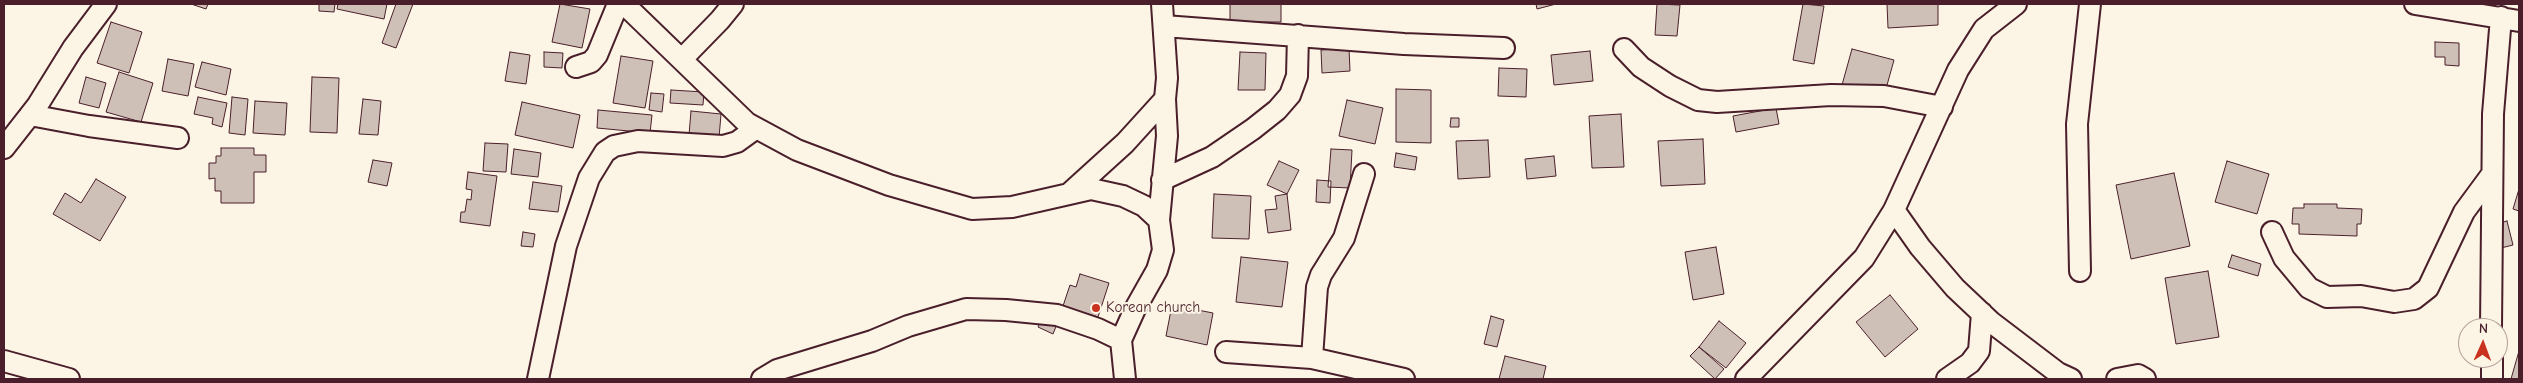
<!DOCTYPE html>
<style>
body{margin:0}
#map{position:relative;width:2523px;height:383px;overflow:hidden;background:#fcf5e5;font-family:"Comic Neue",sans-serif}
canvas{display:block}
.frame{position:absolute;inset:0;border:5px solid #4a1f2b;pointer-events:none}
.north{position:absolute;left:2458px;top:318px;width:50px;height:50px;box-sizing:border-box;background:#fcf5e5;border:1px solid #b59f9b;border-radius:50%;rotate:2deg;font-size:14px;font-weight:700;line-height:20px;text-align:center;color:#4a1f2b}
.north::after{content:'';display:block;margin:auto;width:18px;height:22px;background:#c8321e;clip-path:polygon(50% 0,100% 100%,50% 72%,0 100%)}
</style>
<div id="map">
<canvas width="2523" height="383"></canvas>
<div class="frame"></div>
<div class="north">N</div>
</div>
<script>
const context = document.querySelector('canvas').getContext('2d');
context.lineJoin = 'round';
function fillPath(path, color) { context.fillStyle = color; context.fill(path, 'evenodd'); }
const shape = rows => new Path2D(rows.map(r => 'M' + r).join(''));
function strokePath(path, color, width, dash) { context.strokeStyle = color; context.lineWidth = width; context.lineCap = dash ? 'butt' : 'round'; context.setLineDash(dash || []); context.stroke(path); }
function label(font, color, halo, rows, align = 'center') {
  context.font = font + ' "Comic Neue",sans-serif'; context.lineWidth = 4; context.setLineDash([]); context.textBaseline = 'middle'; context.strokeStyle = halo; context.fillStyle = color; for (const [text, x, y, turn = 0] of rows) {
    context.save(); context.translate(x, y); context.rotate((+turn || 0) * Math.PI / 180); context.textAlign = isNaN(turn) ? turn : align; if (halo) context.strokeText(text, 0, 0); context.fillText(text, 0, 0); context.restore();
  }
}
const building = shape([
 [191,4,208,4,206,9,191,4],
 [319,4,335,4,334,12,319,11,319,4],
 [338,4,387,4,384,19,337,9,338,4],
 [396,4,413,4,396,48,382,43,396,4],
 [560,4,590,9,582,48,552,42,560,4],
 [1230,4,1281,4,1281,22,1230,22,1230,4],
 [1536,4,1556,4,1537,9,1536,4],
 [1657,4,1680,5,1677,36,1655,35,1657,4],
 [1803,4,1824,6,1814,64,1793,60,1803,4],
 [1887,4,1938,4,1938,25,1888,28,1887,4],
 [111,22,142,32,129,73,97,63,111,22],
 [2435,42,2459,43,2459,66,2445,65,2445,57,2435,57,2435,42],
 [1349,48,1350,71,1322,73,1321,50,1349,48],
 [1852,49,1894,60,1884,96,1842,85,1852,49],
 [1590,51,1593,81,1554,85,1551,55,1590,51],
 [510,52,530,55,526,84,505,81,510,52],
 [544,52,563,53,562,68,544,67,544,52],
 [1240,52,1266,53,1265,90,1238,90,1240,52],
 [621,56,653,61,645,108,613,103,621,56],
 [168,59,194,64,188,96,162,91,168,59],
 [202,62,231,69,226,95,195,87,202,62],
 [1499,68,1527,69,1526,97,1498,96,1499,68],
 [119,72,153,83,141,122,106,112,119,72],
 [86,77,106,83,99,108,79,103,86,77],
 [312,77,339,78,337,133,310,132,312,77],
 [1396,89,1431,90,1431,143,1396,142,1396,89],
 [671,90,704,92,703,105,670,103,671,90],
 [651,93,664,94,662,112,649,110,651,93],
 [198,97,227,103,222,127,212,124,213,118,194,114,198,97],
 [232,97,248,99,245,135,229,133,232,97],
 [363,99,381,101,378,135,359,134,363,99],
 [1347,100,1383,108,1375,144,1339,136,1347,100],
 [255,101,287,103,285,135,253,133,255,101],
 [522,102,580,115,573,148,515,135,522,102],
 [1776,108,1779,124,1736,132,1733,116,1776,108],
 [598,110,652,115,650,133,597,128,598,110],
 [691,111,721,114,719,138,689,135,691,111],
 [1621,114,1624,167,1592,168,1589,116,1621,114],
 [1451,118,1459,118,1459,127,1450,127,1451,118],
 [1703,139,1705,184,1661,186,1658,141,1703,139],
 [1488,140,1490,177,1458,179,1456,141,1488,140],
 [485,143,508,144,506,172,483,171,485,143],
 [221,148,254,148,254,155,266,155,266,172,254,172,254,203,221,203,221,191,215,191,215,178,209,179,209,163,216,163,216,156,221,156,221,148],
 [514,149,541,153,538,177,511,174,514,149],
 [1331,149,1352,150,1350,188,1328,187,1331,149],
 [1396,153,1417,157,1415,170,1394,167,1396,153],
 [1554,156,1556,176,1527,179,1525,159,1554,156],
 [373,160,392,163,387,186,368,182,373,160],
 [1279,161,1299,170,1287,194,1267,185,1279,161],
 [2227,161,2269,174,2257,214,2215,202,2227,161],
 [468,172,497,176,490,226,460,222,461,212,465,212,467,199,471,200,472,190,466,189,468,172],
 [2174,173,2190,246,2131,259,2116,185,2174,173],
 [96,179,126,197,100,241,53,214,65,193,81,203,96,179],
 [1317,180,1331,181,1330,203,1316,202,1317,180],
 [533,182,562,186,558,212,529,209,533,182],
 [2519,189,2519,211,2513,209,2519,189],
 [1214,194,1251,196,1249,239,1212,238,1214,194],
 [1287,194,1291,230,1268,233,1265,210,1277,209,1275,196,1287,194],
 [2304,204,2337,204,2337,208,2362,209,2361,224,2357,224,2357,236,2299,234,2299,224,2292,224,2293,208,2304,208,2304,204],
 [2507,221,2513,245,2501,248,2496,224,2507,221],
 [523,232,535,234,533,247,521,246,523,232],
 [1716,247,1724,294,1693,300,1685,252,1716,247],
 [2232,255,2261,264,2258,276,2228,267,2232,255],
 [1241,257,1288,262,1282,307,1236,302,1241,257],
 [2208,271,2219,337,2176,344,2165,278,2208,271],
 [1080,274,1109,283,1098,317,1063,306,1070,285,1076,287,1080,274],
 [1890,295,1918,329,1885,357,1856,322,1890,295],
 [1172,305,1213,313,1207,345,1166,336,1172,305],
 [1491,316,1504,320,1497,347,1484,344,1491,316],
 [1042,318,1057,324,1053,334,1038,327,1042,318],
 [1719,321,1746,343,1726,368,1699,347,1719,321],
 [1699,347,1724,369,1715,379,1690,356,1699,347],
 [2519,351,2519,379,2511,379,2519,351],
 [1505,356,1546,366,1543,379,1499,379,1505,356]
]);
fillPath(building, '#cfc0b7');
strokePath(building, '#4a1f2b', 1);
const street = shape([
 [624,4,747,123,797,150,889,185,972,209,1012,207,1091,189,1123,196,1144,206,1159,220,1163,250,1157,270,1135,309,1121,340,1125,379],
 [2415,4,2519,21],
 [1164,26,1404,44,1504,48],
 [1624,49,1641,67,1670,86,1698,100,1717,102,1831,95,1884,96,1942,107],
 [682,59,720,20,733,4],
 [576,67,591,62,597,55,618,4],
 [30,115,89,126,178,138],
 [4,148,37,106,73,48,106,4],
 [1162,180,1212,157,1253,129,1277,110,1290,95,1297,76,1298,35],
 [1071,192,1125,143,1165,99,1167,78,1162,4],
 [1894,210,1920,247,1955,288,1991,322,2058,373,2071,379],
 [1159,220,1167,136,1165,99],
 [2272,232,2284,258,2309,288,2327,297,2361,296,2394,302,2414,299,2428,288,2464,212,2492,174],
 [2080,271,2077,124,2090,4],
 [2491,328,2493,114,2501,17],
 [1226,352,1312,358,1404,379],
 [1312,358,1317,287,1321,275,1344,238,1364,174],
 [2492,358,2492,379],
 [4,361,69,379],
 [538,379,566,246,589,178,605,152,614,146,638,141,723,146,737,142,755,129],
 [762,379,777,370,872,341,908,326,966,309,1006,310,1057,315,1098,329,1121,340],
 [1746,379,1864,258,1894,210,1958,70,1984,29,2016,4],
 [1947,379,1970,363,1979,351,1982,313],
 [2117,379,2138,375,2145,379]
]);
strokePath(street, '#4a1f2b', 24);
strokePath(street, '#fcf5e5', 20);
for (const [x, y, r, color] of [
 [1096,308,5,"#c8321e"]
]) { const dot = new Path2D(); dot.arc(x, y, r, 0, 2 * Math.PI); context.fillStyle = color; context.fill(dot); strokePath(dot, '#fcf5e5', 2); }
label('15px', '#4a1f2b', '#fcf5e5', [
 ["Korean church",1106,308]
], 'left');
</script>
